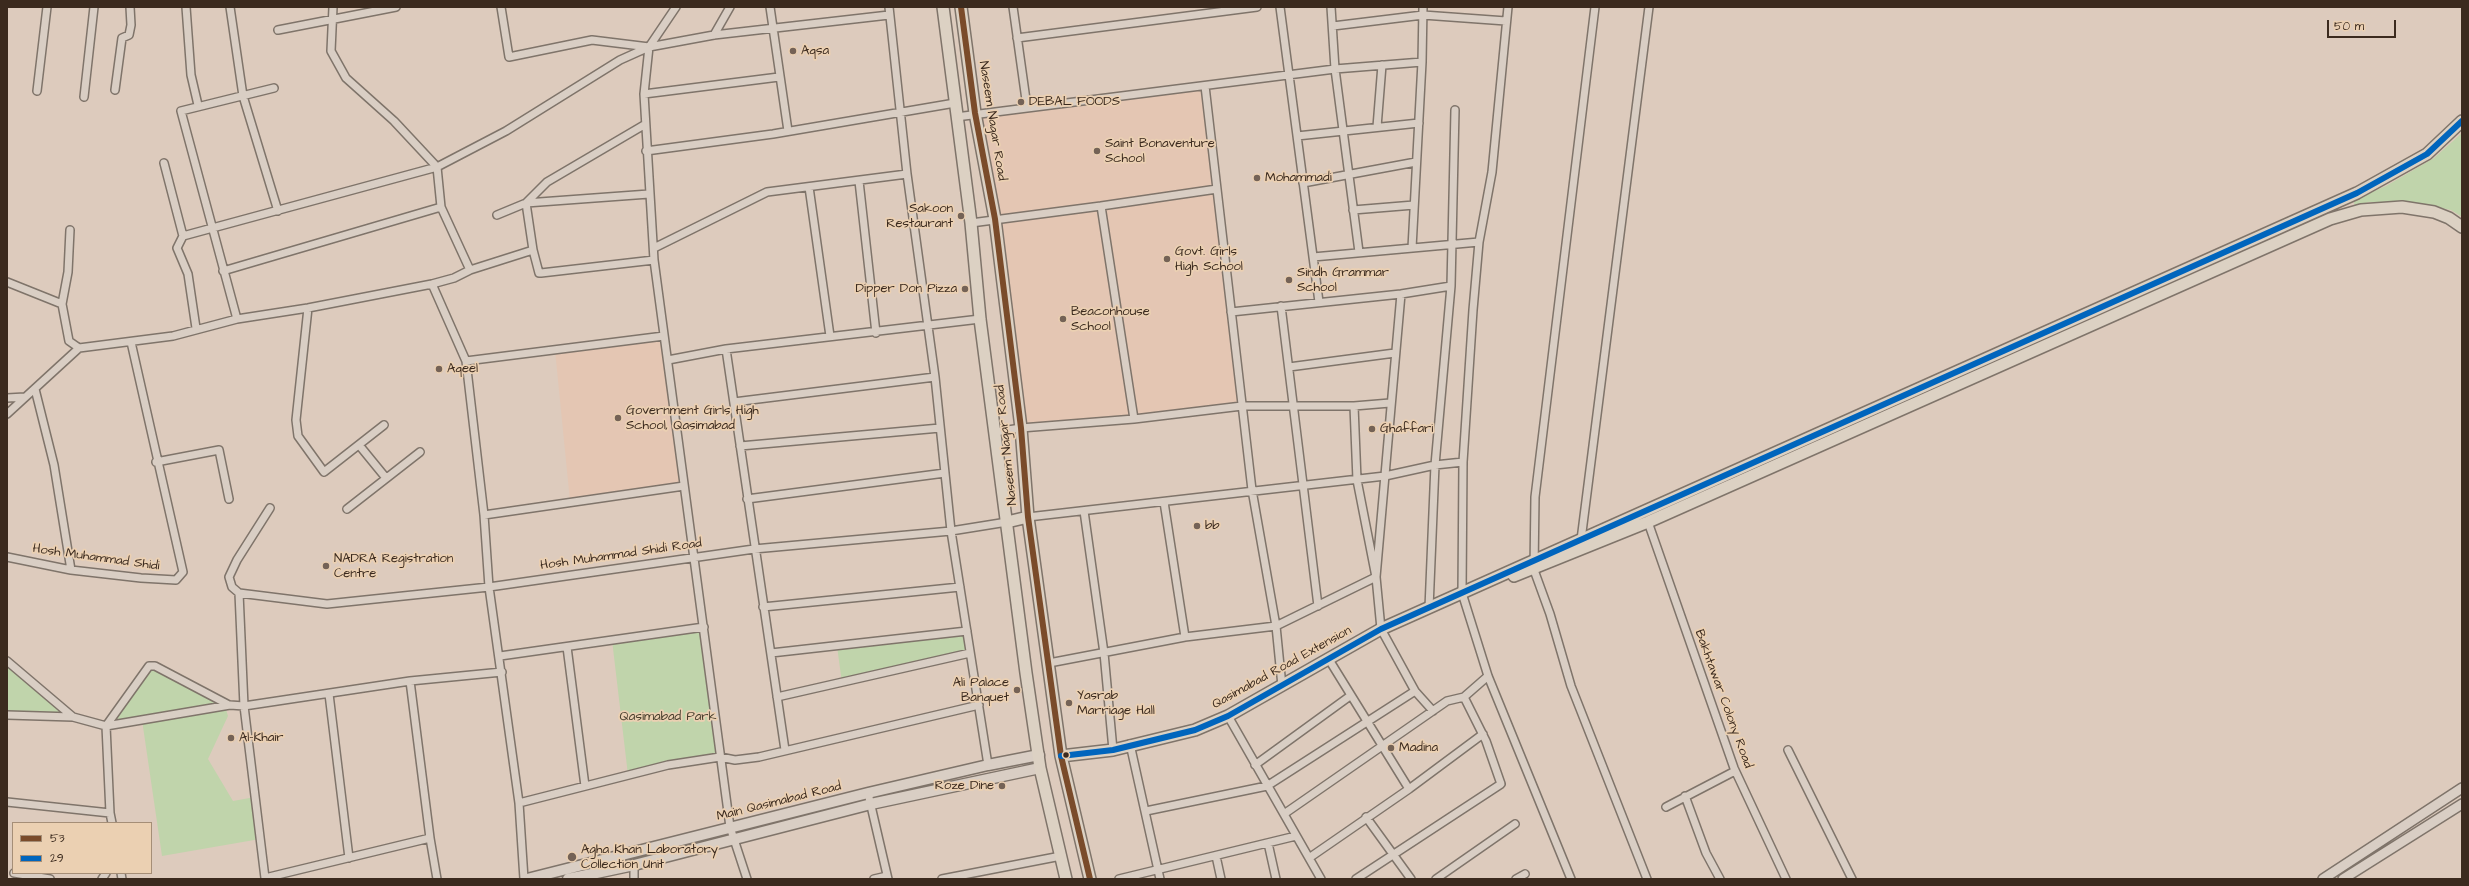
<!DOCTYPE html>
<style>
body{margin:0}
#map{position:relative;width:2469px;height:886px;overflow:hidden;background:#ddcbbd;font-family:"Architects Daughter",sans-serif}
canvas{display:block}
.frame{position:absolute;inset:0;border:8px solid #3b2a1e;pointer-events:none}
.legend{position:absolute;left:12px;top:822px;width:140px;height:52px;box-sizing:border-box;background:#ebd0b2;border:1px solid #a58e77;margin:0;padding:5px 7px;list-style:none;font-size:12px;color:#3b2a1e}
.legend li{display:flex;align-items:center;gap:8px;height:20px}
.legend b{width:20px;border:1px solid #a58e77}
.scale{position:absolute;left:2327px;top:20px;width:69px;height:18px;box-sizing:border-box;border:2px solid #3b2a1e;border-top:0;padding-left:5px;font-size:12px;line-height:14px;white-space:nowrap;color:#3b2a1e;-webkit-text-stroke:3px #ebd0b2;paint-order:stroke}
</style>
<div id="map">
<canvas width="2469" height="886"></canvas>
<div class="frame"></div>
<ul class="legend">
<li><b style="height:5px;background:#7a4b2a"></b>53</li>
<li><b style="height:5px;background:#0065bd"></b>29</li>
</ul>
<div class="scale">50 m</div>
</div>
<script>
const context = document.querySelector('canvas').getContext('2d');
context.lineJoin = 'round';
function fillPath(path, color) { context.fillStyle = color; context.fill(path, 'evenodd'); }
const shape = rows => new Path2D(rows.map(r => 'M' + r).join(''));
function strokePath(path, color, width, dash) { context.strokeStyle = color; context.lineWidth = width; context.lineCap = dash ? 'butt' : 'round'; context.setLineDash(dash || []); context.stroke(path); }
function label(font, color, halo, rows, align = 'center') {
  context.font = font + ' "Architects Daughter",sans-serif'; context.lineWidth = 3.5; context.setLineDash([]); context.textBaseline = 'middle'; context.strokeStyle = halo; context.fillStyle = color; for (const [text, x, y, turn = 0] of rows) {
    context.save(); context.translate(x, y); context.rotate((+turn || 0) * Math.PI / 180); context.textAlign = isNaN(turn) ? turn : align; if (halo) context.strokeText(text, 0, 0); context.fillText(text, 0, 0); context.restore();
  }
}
fillPath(shape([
 [1205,86,1242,406,1021,428,975,113],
 [664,336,684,486,570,501,555,350]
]), '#e4c6b3');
fillPath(shape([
 [2462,133,2462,217,2451,210,2409,202,2369,202,2355,206,2353,200,2386,186,2434,158],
 [704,627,720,757,628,775,612,640],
 [967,631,970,653,842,683,837,646],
 [7,661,73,717,7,715],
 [149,666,225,706,228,716,208,759,233,801,255,797,260,839,162,856,142,720,106,726]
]), '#c0d4ab');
const minor = shape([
 [186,7,191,75,198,105],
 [230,7,243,96,278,211],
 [333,7,331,51,346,78,394,121,437,167,441,207],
 [501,7,509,57,592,40,649,47],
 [676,7,649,47,644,94,654,260,730,827,747,879],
 [770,7,788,131],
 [889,7,907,174],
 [1013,7,1027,107],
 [1280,7,1319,302],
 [1331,7,1335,69,1359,252],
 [1508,7,1492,172,1479,242,1473,310,1463,462,1462,593,1488,676,1571,879],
 [1595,7,1535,497,1534,570,1550,614,1571,686,1647,879],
 [1333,26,1423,15,1506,21],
 [278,30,396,7],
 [714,35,730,7],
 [1017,38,1257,7],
 [1422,62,1423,7],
 [1205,86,1252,490,1276,626,1282,686],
 [115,90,122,38,129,35,131,25,130,7],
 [37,91,47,7],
 [644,94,779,77],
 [84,97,94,7],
 [956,117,1335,69,1422,62,1412,248],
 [1377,127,1382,65],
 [1297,136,1419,123],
 [646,151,773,134,955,103],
 [164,163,183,236],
 [859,181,876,333],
 [1303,183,1416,162],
 [809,187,830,336],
 [1101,206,1217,189],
 [1353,210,1414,205],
 [497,215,526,203,649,194],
 [971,223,1101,206,1134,419,1021,428,995,432],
 [70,230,68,272,62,304,69,341,79,348],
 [654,248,767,192,907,174,935,377,951,531,988,765],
 [533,250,526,203,547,182,644,125],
 [1313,257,1479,242],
 [223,271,441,207,470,270],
 [7,282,62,304],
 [432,284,466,361,664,336],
 [1451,286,1455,110],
 [1401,294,1376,577,1381,629,1415,691,1433,711],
 [1281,306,1318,606],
 [308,308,296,420,298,436,324,472,384,425],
 [1231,312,1401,294,1451,286,1435,465,1429,608],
 [237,319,181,111,274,88],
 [196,328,188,274,177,248,183,236,437,167,506,131,620,60,649,47,714,35,889,15],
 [726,349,785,750],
 [668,360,726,349,980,319],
 [466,361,484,515],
 [1289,367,1395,353],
 [35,389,54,465,71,570],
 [7,398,25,397],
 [734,402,935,377],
 [7,414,79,348,173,336,237,319,308,308,432,284,454,278,470,270,533,250,539,273,541,273,654,260],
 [1134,419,1242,406,1354,406,1390,403],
 [359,445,386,478],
 [740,446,940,428],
 [156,462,219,450,229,499],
 [747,499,945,473],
 [1164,502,1185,637],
 [270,508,237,560,229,577,232,587,239,593,244,706,265,878,430,838,410,681,502,672],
 [347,509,420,452],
 [1084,511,1104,653,1113,750],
 [1028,517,1385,476,1435,465,1463,462],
 [1648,522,1734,768,1786,879],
 [1581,540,1649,7],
 [7,557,71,570,141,578,176,580,183,572,131,342],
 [239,593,327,604,489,587,754,549,951,531,1007,522],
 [763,607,960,587],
 [567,647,585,786],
 [771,653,967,631],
 [500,656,704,627],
 [7,661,73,717],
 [1049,663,1185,637,1276,626,1376,577,1357,480,1354,406],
 [329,694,349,858],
 [777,697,970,653],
 [7,715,73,717,106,726,230,705,244,706,410,681],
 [1228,716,1321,879],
 [1130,744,1160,879],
 [1788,750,1852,879],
 [1255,765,1350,696],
 [1409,789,1483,734],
 [868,793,888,879],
 [1685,796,1706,853,1720,879],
 [7,802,110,813,112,823],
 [519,803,489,587,484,515,684,486],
 [1666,807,1735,771],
 [1146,811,1267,786,1415,691],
 [110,813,106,726,149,666,155,666,229,705],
 [1284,814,1447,701,1464,697],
 [1366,817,1411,879],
 [430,838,437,879],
 [1268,843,1276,879],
 [1216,856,1221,879],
 [1309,858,1409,789,1328,658],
 [634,865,634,879],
 [14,873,50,879],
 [121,873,122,879],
 [102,879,106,873],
 [524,879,519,803,668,765,720,757,735,760,759,757,979,705],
 [874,879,887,876],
 [942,879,1061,856],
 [1119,879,1296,836],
 [1356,879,1501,784,1486,741,1464,697,1488,676],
 [1436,879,1515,824],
 [1516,879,1525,874]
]);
const tertiary = shape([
 [2323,879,2462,788],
 [2343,879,2462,804]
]);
const secondary = shape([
 [527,879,868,793,988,765,1039,755],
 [568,879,634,865,871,804,1040,768]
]);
const primary = shape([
 [943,7,971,223,980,319,1026,673,1040,768,1066,879],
 [961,7,975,113,995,219,1021,428,1028,517,1061,756,1090,879],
 [1007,522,1028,517],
 [1514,576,1648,522,2330,219,2361,210,2402,207,2434,212,2449,218,2462,227],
 [1061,756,1113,750,1195,730,1228,716,1381,629,2357,193,2427,154,2462,121]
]);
strokePath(minor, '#7f746a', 10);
strokePath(tertiary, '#7f746a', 12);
strokePath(secondary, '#7f746a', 13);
strokePath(primary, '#7f746a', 14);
strokePath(minor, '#d9cec4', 7);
strokePath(tertiary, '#d9cec4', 9);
strokePath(secondary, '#d9cec4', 10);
strokePath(primary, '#dcd1c3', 11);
strokePath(shape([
 [961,7,975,113,995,219,1021,428,1028,517,1061,756,1090,879]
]), '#7a4b2a', 6);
strokePath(shape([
 [1061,756,1113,750,1195,730,1228,716,1381,629,2357,193,2427,154,2462,121]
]), '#0065bd', 6);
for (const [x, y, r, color] of [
 [793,51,4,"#746256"],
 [1021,102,4,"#746256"],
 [1097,151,4,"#746256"],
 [1257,178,4,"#746256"],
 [961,216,4,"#746256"],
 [1167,259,4,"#746256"],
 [1289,280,4,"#746256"],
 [965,289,4,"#746256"],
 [1063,319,4,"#746256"],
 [439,369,4,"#746256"],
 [618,418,4,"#746256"],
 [1372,429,4,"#746256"],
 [1197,526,4,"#746256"],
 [326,566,4,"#746256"],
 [1017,690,4,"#746256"],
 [1069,703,4,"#746256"],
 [231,738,4,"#746256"],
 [1391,748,4,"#746256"],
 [1066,755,3.5,"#3b2a1e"],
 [1002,786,4,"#746256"],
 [572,857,5,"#746256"]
]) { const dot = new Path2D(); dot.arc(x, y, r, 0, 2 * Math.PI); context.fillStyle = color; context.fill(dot); strokePath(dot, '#ebd0b2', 1.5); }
label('13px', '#3b2a1e', '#ebd0b2', [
 ["Aqsa",801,51],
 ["DEBAL FOODS",1029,102],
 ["Saint Bonaventure",1105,144],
 ["School",1105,159],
 ["Mohammadi",1265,178],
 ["Sakoon",953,209,"right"],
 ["Restaurant",953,224,"right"],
 ["Govt. Girls",1175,252],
 ["High School",1175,267],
 ["Sindh Grammar",1297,273],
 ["School",1297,288],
 ["Dipper Don Pizza",957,289,"right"],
 ["Beaconhouse",1071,312],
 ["School",1071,327],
 ["Aqeel",447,369],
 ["Government Girls High",626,411],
 ["School, Qasimabad",626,426],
 ["Ghaffari",1380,429],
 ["bb",1205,526],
 ["NADRA Registration",334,559],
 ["Centre",334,574],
 ["Ali Palace",1009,683,"right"],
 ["Banquet",1009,698,"right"],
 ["Yasrab",1077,696],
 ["Marriage Hall",1077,711],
 ["Al-Khair",239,738],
 ["Madina",1399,748],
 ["Roze Dine",994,786,"right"],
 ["Agha Khan Laboratory",581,850],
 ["Collection Unit",581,865]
], 'left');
label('13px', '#3b2a1e', '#ebd0b2', [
 ["Naseem Nagar Road",992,121,81],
 ["Naseem Nagar Road",1007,445,-96],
 ["Hosh Muhammad Shidi Road",621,555,-8],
 ["Hosh Muhammad Shidi",96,558,8],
 ["Qasimabad Road Extension",1282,668,-29],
 ["Bakhtawar Colony Road",1723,699,70],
 ["Main Qasimabad Road",779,802,-14]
]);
label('13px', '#463c2b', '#ebd0b2', [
 ["Qasimabad Park",668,717]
]);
</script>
